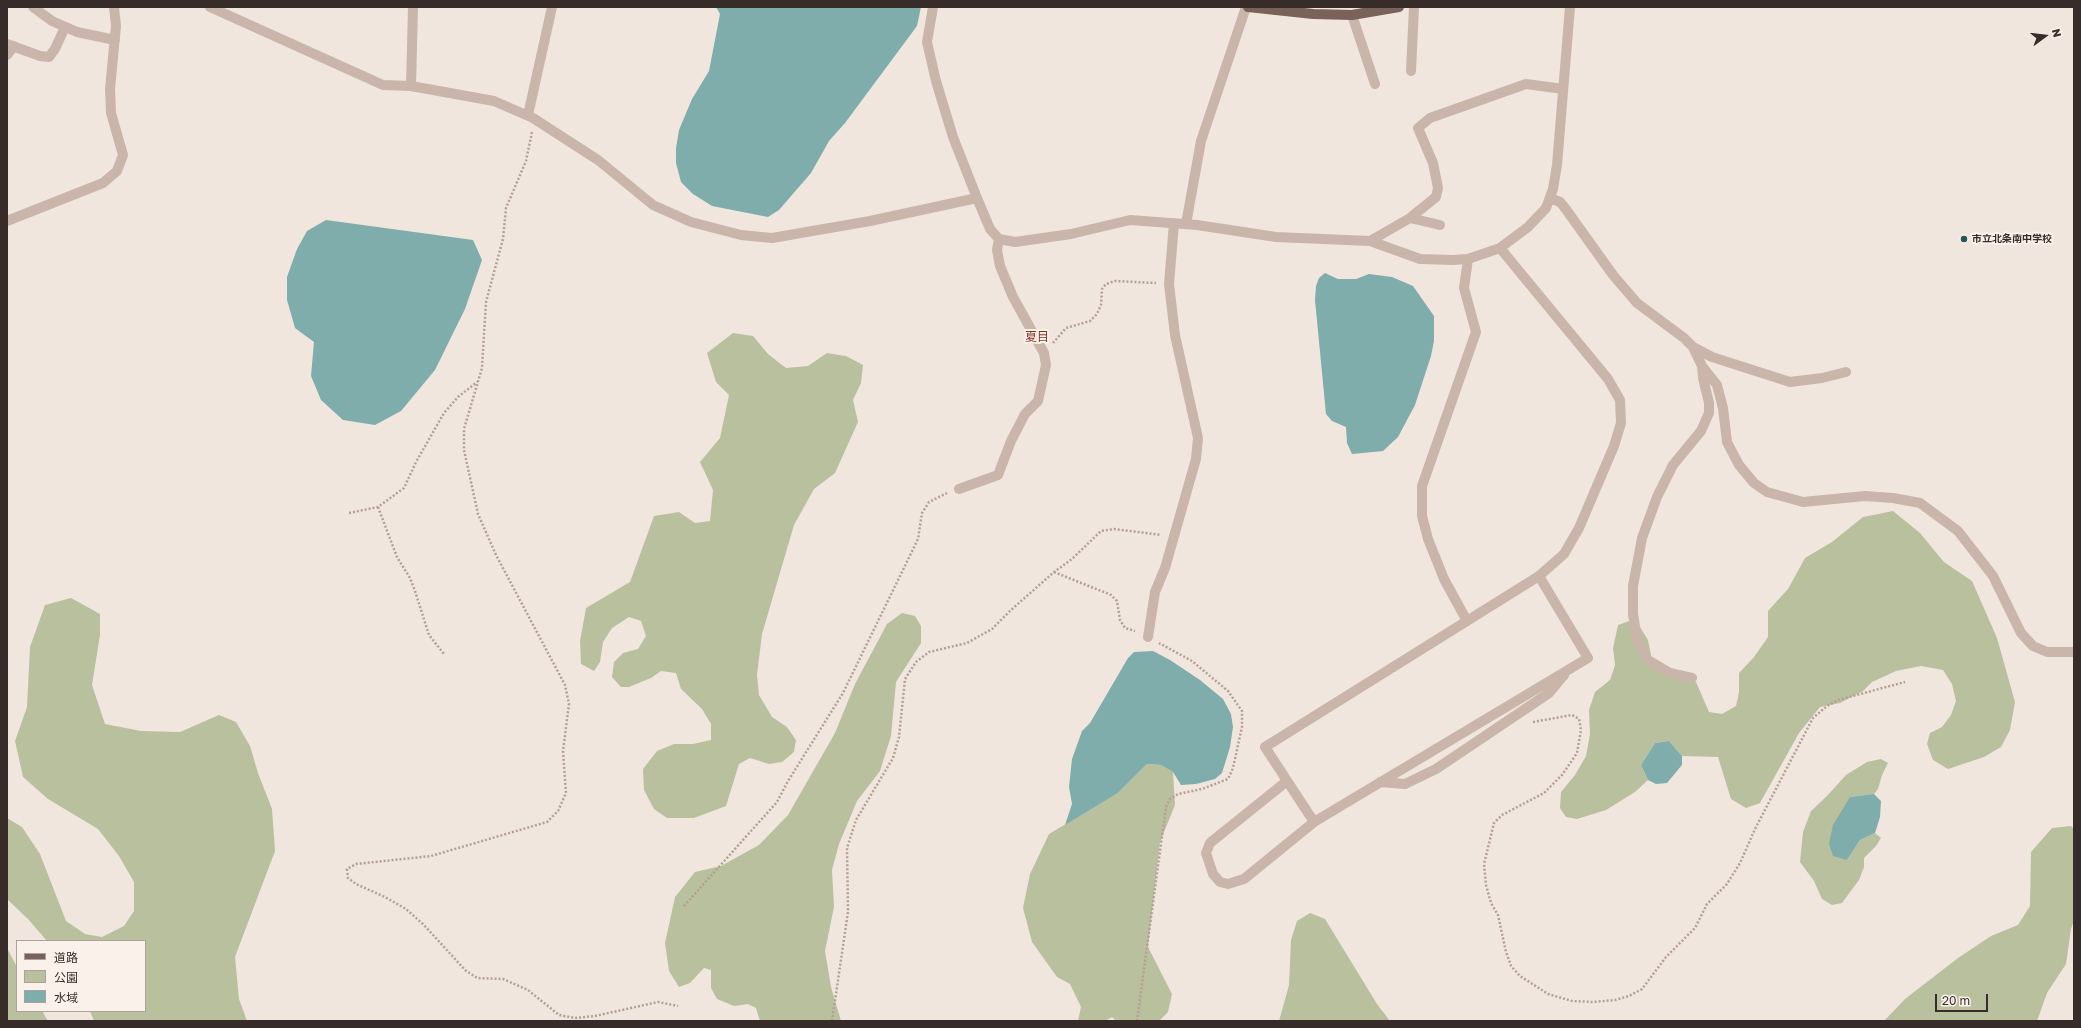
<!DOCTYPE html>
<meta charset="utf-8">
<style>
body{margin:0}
#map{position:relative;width:2081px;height:1028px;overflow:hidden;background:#f1e6de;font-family:"Golos Text","Noto Sans JP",sans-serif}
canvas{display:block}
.frame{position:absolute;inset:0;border:8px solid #372c29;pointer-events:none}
.legend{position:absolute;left:16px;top:940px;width:130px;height:72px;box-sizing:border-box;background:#f9f1ea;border:1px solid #aba29d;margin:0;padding:5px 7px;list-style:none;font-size:12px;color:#372c29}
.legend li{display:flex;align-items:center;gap:8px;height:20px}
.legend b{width:20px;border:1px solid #aba29d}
.north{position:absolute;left:2025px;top:16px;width:40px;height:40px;-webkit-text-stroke:3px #f9f1ea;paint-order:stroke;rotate:75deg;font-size:11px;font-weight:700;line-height:16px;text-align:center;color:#372c29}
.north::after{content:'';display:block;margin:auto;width:14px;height:18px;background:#372c29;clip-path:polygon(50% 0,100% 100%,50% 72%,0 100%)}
.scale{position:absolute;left:1935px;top:994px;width:53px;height:18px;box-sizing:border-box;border:2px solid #372c29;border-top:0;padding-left:5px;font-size:12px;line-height:14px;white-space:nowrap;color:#372c29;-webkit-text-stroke:3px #f9f1ea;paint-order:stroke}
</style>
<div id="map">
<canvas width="2081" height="1028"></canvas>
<div class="frame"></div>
<ul class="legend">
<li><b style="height:5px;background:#78625b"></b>道路</li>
<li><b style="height:11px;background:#b8c09e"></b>公園</li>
<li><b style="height:11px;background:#7eadab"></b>水域</li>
</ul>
<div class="north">N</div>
<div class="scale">20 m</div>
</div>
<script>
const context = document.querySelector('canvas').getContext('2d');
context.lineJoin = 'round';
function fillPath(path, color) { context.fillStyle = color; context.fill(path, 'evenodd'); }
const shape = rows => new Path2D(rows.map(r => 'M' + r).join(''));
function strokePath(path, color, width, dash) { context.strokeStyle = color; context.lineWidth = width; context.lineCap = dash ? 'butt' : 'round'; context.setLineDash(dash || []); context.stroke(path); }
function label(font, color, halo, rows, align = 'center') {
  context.font = font + ' "Golos Text","Noto Sans JP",sans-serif'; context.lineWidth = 4; context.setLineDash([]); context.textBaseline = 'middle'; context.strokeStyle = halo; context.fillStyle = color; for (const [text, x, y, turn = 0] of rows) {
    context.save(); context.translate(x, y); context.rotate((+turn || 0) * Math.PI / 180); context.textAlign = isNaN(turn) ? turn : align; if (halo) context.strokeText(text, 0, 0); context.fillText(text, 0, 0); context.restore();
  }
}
fillPath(shape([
 [733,333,753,336,768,354,786,368,808,366,827,353,846,356,863,365,861,383,853,400,858,422,835,473,814,489,794,525,762,634,757,675,759,695,772,717,787,727,796,740,794,752,782,762,769,764,750,758,739,764,726,806,694,818,667,818,654,809,644,790,643,769,657,751,674,744,693,744,711,740,711,724,702,709,681,689,676,673,661,671,651,678,629,687,621,687,612,677,614,662,623,653,638,649,646,636,641,621,629,617,612,628,603,642,600,662,594,671,581,664,580,641,586,608,630,582,654,516,679,512,695,523,710,521,713,490,700,462,720,438,729,395,716,382,707,353],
 [1893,511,1920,533,1944,562,1972,581,1997,638,2015,702,2010,730,2001,747,1984,757,1948,769,1933,760,1927,744,1930,733,1942,727,1951,715,1956,701,1952,684,1943,670,1921,666,1896,671,1872,682,1863,691,1840,703,1820,707,1799,733,1760,803,1746,808,1731,799,1718,757,1682,756,1669,741,1655,743,1641,765,1648,780,1635,792,1606,810,1577,819,1566,817,1560,808,1561,792,1575,775,1586,756,1590,734,1589,710,1595,692,1610,680,1615,665,1613,648,1618,625,1635,619,1648,640,1652,660,1684,678,1696,682,1709,712,1722,714,1736,706,1739,692,1739,673,1754,657,1768,637,1768,611,1788,589,1805,558,1832,542,1863,517],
 [71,598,100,614,100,635,92,685,105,724,141,731,180,732,219,715,236,722,250,746,258,773,272,809,275,851,235,957,239,999,247,1021,94,1021,90,1011,145,1011,145,941,47,941,28,919,7,899,7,818,22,827,40,854,66,921,85,934,102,937,124,926,134,911,134,882,119,856,98,829,48,799,23,777,15,741,27,707,30,647,45,605],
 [902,613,915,616,921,626,921,643,896,682,891,736,880,771,857,801,839,844,832,870,834,907,825,951,831,987,841,1021,760,1021,756,1008,748,1004,734,1006,717,999,711,988,711,970,704,968,690,983,679,987,669,971,665,943,675,897,695,872,721,866,759,845,788,815,835,733,855,684,887,624],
 [1881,759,1888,763,1882,775,1878,789,1874,794,1850,797,1847,860,1860,840,1875,833,1881,838,1876,846,1864,858,1864,867,1859,880,1842,903,1832,905,1822,899,1814,881,1800,862,1803,832,1811,811,1827,796,1846,775,1867,762],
 [1147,764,1161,765,1173,772,1175,805,1160,842,1148,947,1172,994,1168,1012,1159,1021,1116,1021,1112,1017,1105,1021,1078,1021,1081,1007,1070,984,1057,977,1032,942,1023,908,1030,874,1049,834,1118,793],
 [2071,826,2074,829,2074,920,2071,929,2066,964,2047,993,2037,1021,1884,1021,1905,999,1958,958,1991,936,2018,925,2030,906,2031,852,2052,828],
 [1310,913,1325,919,1377,1004,1390,1021,1279,1021,1289,985,1291,940,1297,921],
 [7,948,17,967,17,1011,42,1011,48,1021,7,1021]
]), '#b8c09e');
fillPath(shape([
 [716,7,921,7,917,26,845,123,829,141,811,173,779,210,768,217,712,206,693,194,681,182,676,163,676,148,679,130,692,99,709,71,720,14],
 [326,220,473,240,482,260,465,309,435,370,401,411,375,425,343,420,321,400,311,376,314,342,295,328,287,300,287,277,297,249,307,231],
 [1325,273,1338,279,1356,279,1369,274,1392,277,1413,286,1434,316,1434,341,1431,356,1415,405,1398,437,1383,451,1352,454,1347,443,1346,427,1332,421,1326,414,1315,300,1316,286,1319,278],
 [1153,651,1170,660,1200,680,1223,699,1231,714,1233,727,1230,747,1222,773,1215,779,1196,784,1181,785,1173,772,1161,765,1147,764,1118,793,1065,825,1072,804,1069,787,1072,759,1082,731,1090,723,1128,658,1134,652],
 [1669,741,1682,756,1682,765,1667,783,1656,784,1648,780,1641,765,1655,743],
 [1874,794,1881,801,1880,817,1875,833,1860,840,1847,860,1833,856,1829,844,1833,825,1850,797]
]), '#7eadab');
strokePath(shape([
 [532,132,526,161,506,208,503,239,486,302,482,368,464,429,464,450,478,514,496,555,565,685,569,704,563,751,566,793,558,811,547,822,431,856,356,864,347,869,348,878,356,884,385,897,406,909,424,925,465,970,477,978,503,979,528,990,559,1015,575,1018,595,1016,658,1002,678,1006],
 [1053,343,1066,328,1090,321,1097,314,1101,305,1102,289,1106,284,1115,281,1156,283],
 [378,507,397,557,410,578,415,591,429,635,444,654],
 [349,513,378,507,404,488,416,462,444,413,458,397,477,382],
 [1054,572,1111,595,1117,601,1120,620,1125,628,1135,631],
 [1533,722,1572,715,1579,719,1581,730,1577,753,1562,775,1544,793,1502,815,1494,823,1484,864,1486,885,1491,903,1498,915,1506,952,1511,966,1520,976,1548,994,1572,1001,1593,1002,1615,1000,1629,996,1642,989,1666,957,1695,928,1707,904,1727,884,1740,863,1755,829,1813,718,1827,706,1838,700,1905,682],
 [684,906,777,802,788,781,843,693,918,539,922,513,929,502,947,493],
 [832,1021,848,912,847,848,856,820,893,758,899,737,905,679,916,662,929,652,967,643,992,629,1011,610,1054,572,1072,559,1101,531,1114,529,1161,535],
 [1137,1021,1166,807,1170,799,1178,794,1202,789,1228,779,1233,768,1242,727,1242,711,1228,691,1192,661,1159,643]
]), '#b59f94', 2.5, [2, 2]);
strokePath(shape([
 [33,7,52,21,77,32,115,40],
 [210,7,383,85,411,86,494,101,533,118,598,160,653,205,691,222,741,235,772,238,870,221,977,198],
 [933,7,927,42,936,81,953,137,977,198,990,229,999,239,1015,242,1071,234,1130,220,1197,225,1276,237,1370,241,1420,259,1453,260,1468,259,1500,248,1528,227,1546,208,1553,189,1557,165,1570,7],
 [1352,15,1375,84],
 [7,44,40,56,49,57,55,49,65,27],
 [7,55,14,46],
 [1411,71,1414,7],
 [411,86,413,7],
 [528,115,552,7],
 [1550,198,1560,202,1565,208,1613,275,1637,303,1684,338,1693,347,1702,366,1717,385,1723,408,1727,442,1739,465,1754,483,1767,492,1803,502,1865,496,1893,498,1920,503,1958,531,1993,576,2021,633,2033,646,2047,652,2074,652],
 [1410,218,1436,197,1438,188,1433,163,1418,128,1430,118,1526,84,1563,89],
 [7,221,103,183,117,171,123,155,111,113,110,89,116,26,114,7],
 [1186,224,1201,141,1246,7],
 [1370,241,1410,218,1440,225],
 [1693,347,1712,357,1790,382,1822,378,1846,372],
 [959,489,998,475,1011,441,1025,414,1038,401,1046,365,1044,353,1013,297,1000,266,997,250,999,239],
 [1467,621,1444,579,1428,539,1422,516,1422,486,1476,332,1464,288,1468,259],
 [1148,637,1155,592,1165,568,1196,459,1198,438,1175,335,1169,284,1174,223],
 [1692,678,1670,673,1648,660,1637,639,1633,614,1633,586,1642,538,1657,497,1673,465,1701,431,1709,413,1709,403,1703,378,1702,366],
 [1287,781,1210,843,1206,853,1213,874,1220,882,1228,884,1244,879,1314,822,1588,658,1539,576],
 [1380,782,1405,784,1436,769,1549,693,1564,675],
 [1314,822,1265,747,1539,576,1564,554,1579,528,1614,446,1621,423,1620,400,1608,379,1500,248]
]), '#c9b5aa', 10);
strokePath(shape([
 [1248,7,1313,14,1352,15,1399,7]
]), '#78625b', 10);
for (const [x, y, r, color] of [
 [1964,239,4,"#215755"]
]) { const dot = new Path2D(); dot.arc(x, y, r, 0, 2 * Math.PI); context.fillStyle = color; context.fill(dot); strokePath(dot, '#f9f1ea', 1.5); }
label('bold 10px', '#372c29', '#f9f1ea', [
 ["市立北条南中学校",1972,239]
], 'left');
label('12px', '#823326', '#f9f1ea', [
 ["夏目",1037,337]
]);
</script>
